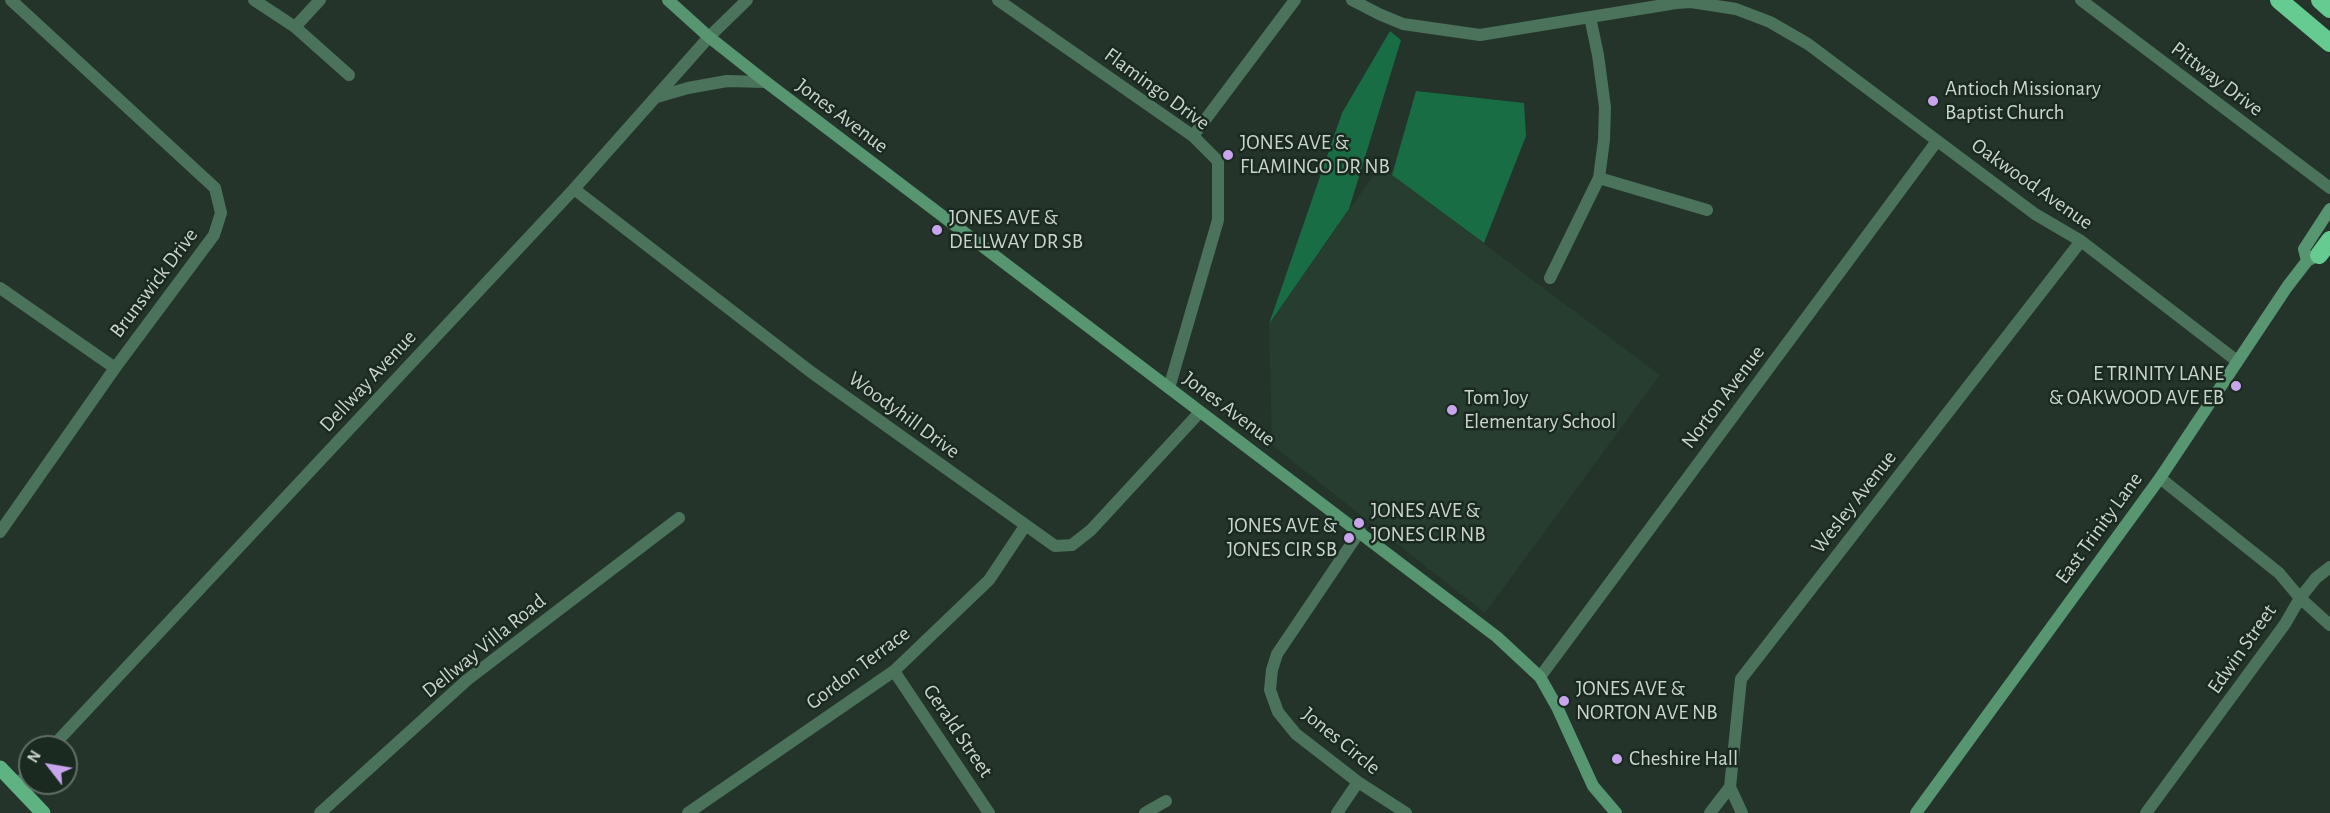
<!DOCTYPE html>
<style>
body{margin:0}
#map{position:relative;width:2330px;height:813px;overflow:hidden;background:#24342a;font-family:"Alegreya Sans",sans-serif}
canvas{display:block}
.north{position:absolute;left:18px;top:735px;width:60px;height:60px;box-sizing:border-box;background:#1a2a20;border:2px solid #606e65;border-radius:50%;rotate:301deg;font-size:16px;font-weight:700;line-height:24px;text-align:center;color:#cad4cd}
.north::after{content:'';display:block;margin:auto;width:21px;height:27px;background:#c9a5ee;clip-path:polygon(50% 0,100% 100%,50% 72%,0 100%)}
</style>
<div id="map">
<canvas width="2330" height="813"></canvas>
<div class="north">N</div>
</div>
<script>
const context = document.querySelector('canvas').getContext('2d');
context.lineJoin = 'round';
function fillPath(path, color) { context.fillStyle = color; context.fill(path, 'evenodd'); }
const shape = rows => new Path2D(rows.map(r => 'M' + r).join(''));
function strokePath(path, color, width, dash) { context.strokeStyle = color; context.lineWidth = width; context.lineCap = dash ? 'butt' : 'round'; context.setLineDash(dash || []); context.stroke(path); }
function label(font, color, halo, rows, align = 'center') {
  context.font = font + ' "Alegreya Sans",sans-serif'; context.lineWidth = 5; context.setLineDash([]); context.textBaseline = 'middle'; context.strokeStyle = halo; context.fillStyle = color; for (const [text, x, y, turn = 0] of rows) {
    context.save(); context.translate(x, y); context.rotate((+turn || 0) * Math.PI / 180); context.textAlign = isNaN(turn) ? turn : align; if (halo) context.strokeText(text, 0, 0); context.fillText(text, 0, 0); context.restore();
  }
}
fillPath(shape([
 [1380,166,1660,375,1485,613,1272,445,1269,324]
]), '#263d2f');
fillPath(shape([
 [1390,31,1401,40,1349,209,1269,324,1342,113],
 [1416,91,1524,103,1526,136,1484,243,1392,175]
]), '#196d44');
strokePath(shape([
 [254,0,295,27,349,75],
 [998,0,1193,136,1218,161,1218,220,1169,388],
 [1352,0,1379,14,1403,24,1480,35,1676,3,1691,2,1736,9,1770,22,1808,44,2035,214,2081,241,2237,361],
 [2081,0,2330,188],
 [295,27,320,0],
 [657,97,688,88,727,81,766,82],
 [1193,136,1295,0],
 [1599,178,1707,210],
 [574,189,811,372,1055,546,1072,545,1091,530,1200,412],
 [1550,278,1599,178,1604,140,1605,107,1598,55,1590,17],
 [0,288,115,368],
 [1360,531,1277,654,1272,670,1270,690,1278,712,1296,734,1358,782,1406,813],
 [0,532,115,368,214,235,221,213,215,188,11,0],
 [2330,567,2316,578,2300,598,2330,625],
 [894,671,989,813],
 [1540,677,1937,141],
 [52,747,574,189,709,37,747,0],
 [17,785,30,771],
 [320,813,467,680,679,518],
 [688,813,894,671,989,580,1025,526],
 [1145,813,1166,801],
 [1337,813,1358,782],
 [1710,813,1730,787],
 [1742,813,1730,787,1741,679,2081,241],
 [2146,813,2285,624,2300,598,2279,573,2160,478]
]), '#4b725a', 12);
strokePath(shape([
 [668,0,709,37,766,82,1497,637,1540,677,1557,707,1593,786,1616,813],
 [2307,261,2304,249,2330,209],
 [1916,813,2160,478,2287,287,2307,261,2319,255,2323,249]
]), '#579671', 12);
strokePath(shape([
 [0,768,43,813]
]), '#5fb282', 15);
strokePath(shape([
 [2279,0,2330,43],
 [2320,0,2330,9],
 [2319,255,2330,240]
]), '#65cb91', 18);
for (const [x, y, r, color] of [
 [1933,101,6,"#c9a5ee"],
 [1228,155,6,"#c9a5ee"],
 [937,230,6,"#c9a5ee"],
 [2236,386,6,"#c9a5ee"],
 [1452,410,6,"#c9a5ee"],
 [1359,523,6,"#c9a5ee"],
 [1349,538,6,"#c9a5ee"],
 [1564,701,6,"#c9a5ee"],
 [1617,759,6,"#c9a5ee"]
]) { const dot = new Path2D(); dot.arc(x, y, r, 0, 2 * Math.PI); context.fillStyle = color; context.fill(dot); strokePath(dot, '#1a2a20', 2); }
label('21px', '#cad4cd', '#1a2a20', [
 ["Pittway Drive",2217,79,37],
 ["Flamingo Drive",1157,89,36],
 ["Jones Avenue",842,116,37],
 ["Oakwood Avenue",2032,184,35],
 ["Brunswick Drive",154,283,-53],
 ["Dellway Avenue",368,381,-47],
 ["Norton Avenue",1723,397,-53],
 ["Jones Avenue",1229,409,37],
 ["Woodyhill Drive",904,415,36],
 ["Wesley Avenue",1854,502,-52],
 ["East Trinity Lane",2099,528,-54],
 ["Dellway Villa Road",484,646,-39],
 ["Edwin Street",2242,649,-55],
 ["Gordon Terrace",858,668,-37],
 ["Gerald Street",958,731,56],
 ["Jones Circle",1341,741,39]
]);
label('21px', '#cad4cd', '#1a2a20', [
 ["Antioch Missionary",1945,89],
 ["Baptist Church",1945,113],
 ["JONES AVE &",1240,143],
 ["FLAMINGO DR NB",1240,167],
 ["JONES AVE &",949,218],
 ["DELLWAY DR SB",949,242],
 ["E TRINITY LANE",2224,374,"right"],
 ["& OAKWOOD AVE EB",2224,398,"right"],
 ["Tom Joy",1464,398],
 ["Elementary School",1464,422],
 ["JONES AVE &",1371,511],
 ["JONES CIR NB",1371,535],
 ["JONES AVE &",1337,526,"right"],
 ["JONES CIR SB",1337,550,"right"],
 ["JONES AVE &",1576,689],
 ["NORTON AVE NB",1576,713],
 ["Cheshire Hall",1629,759]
], 'left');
</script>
